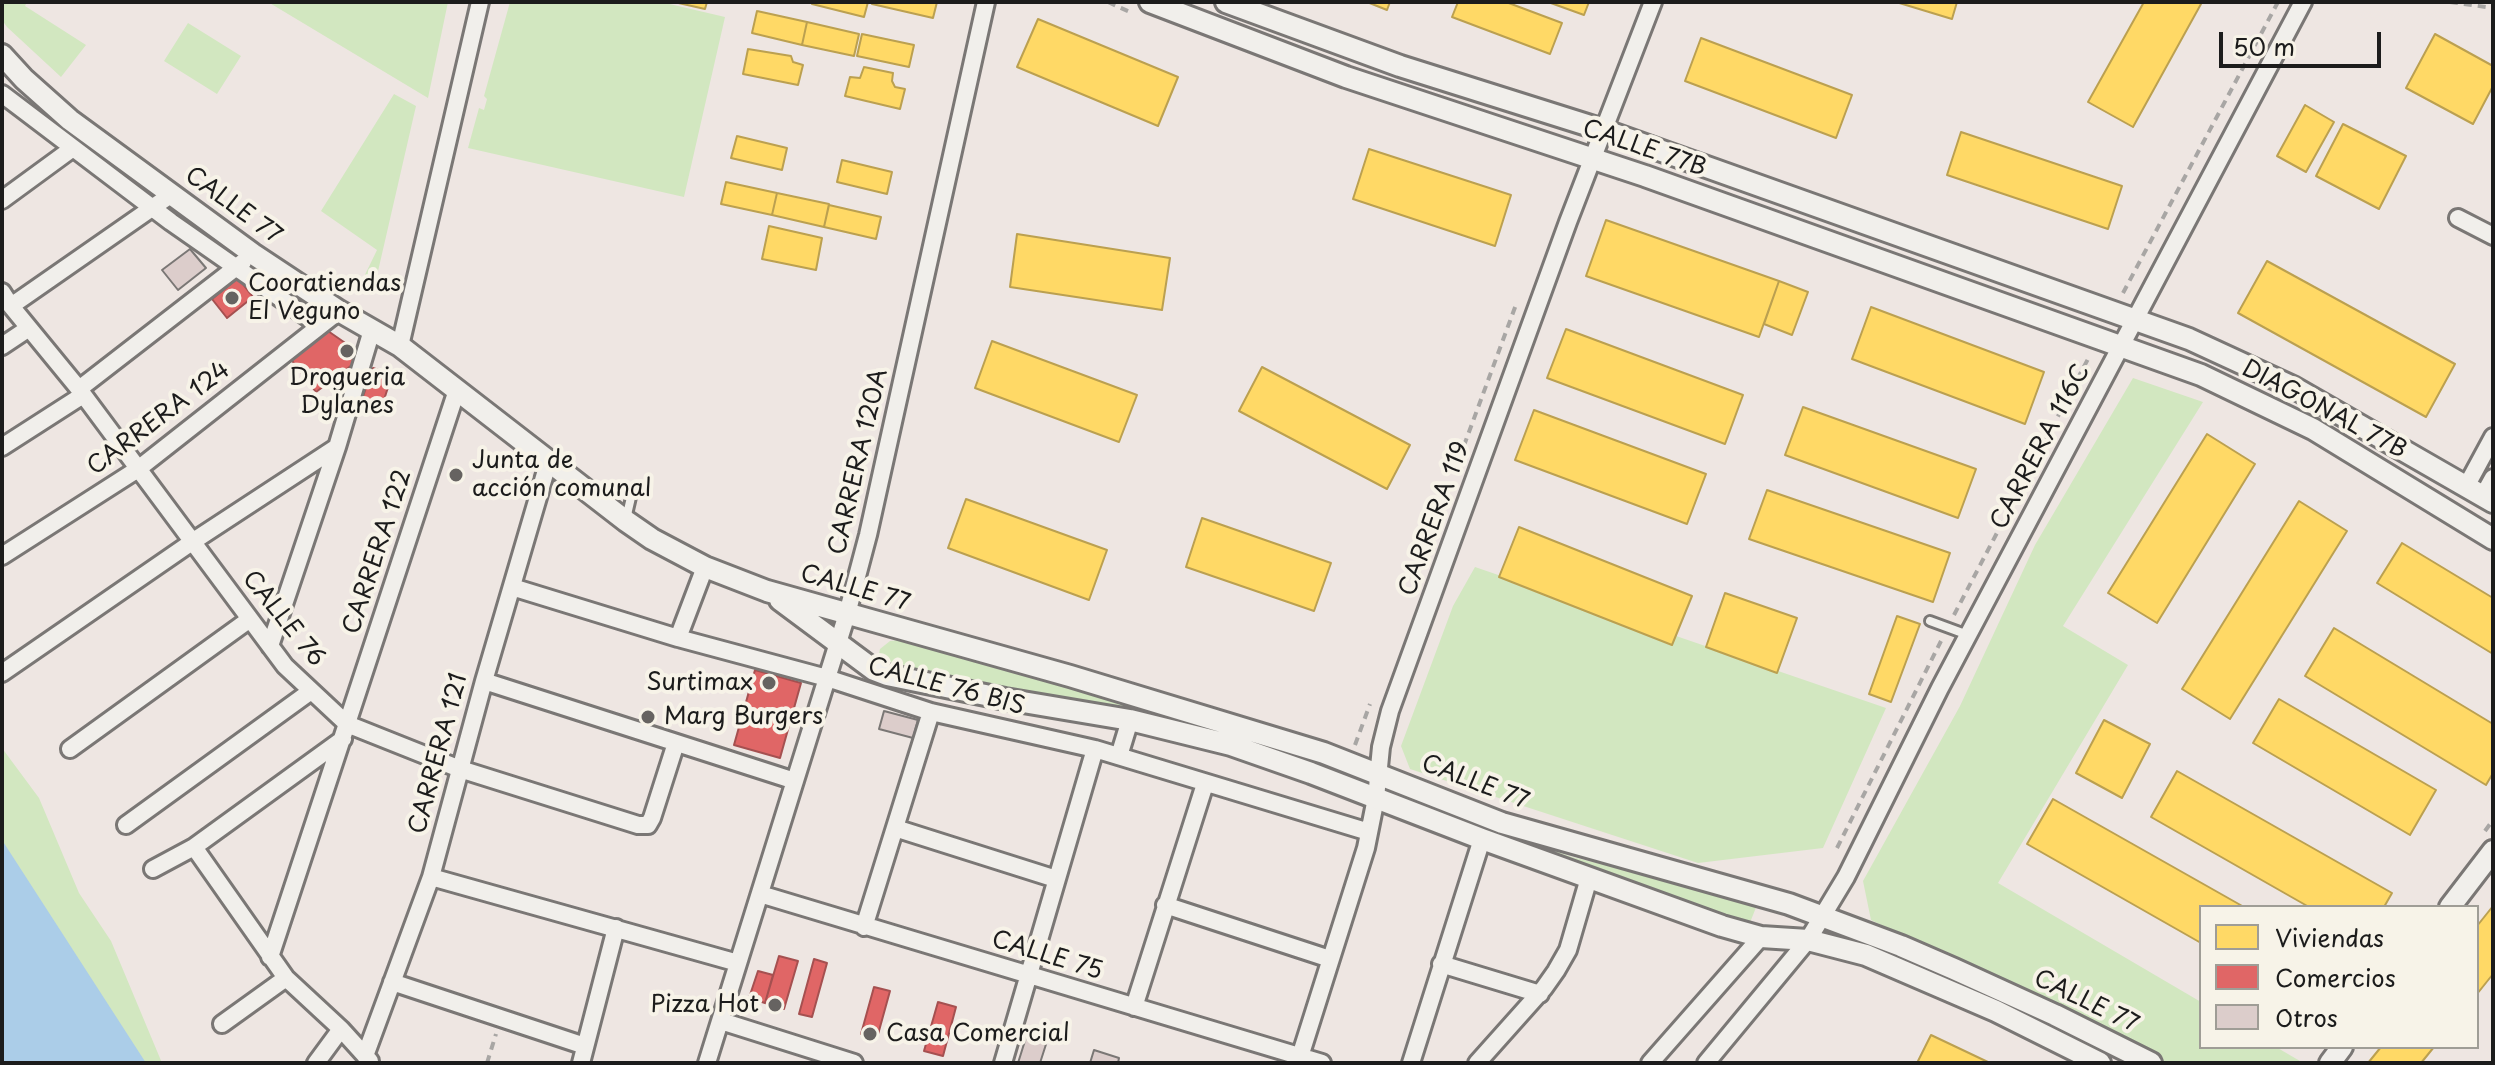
<!DOCTYPE html>
<meta charset="utf-8">
<style>
body{margin:0}
#map{position:relative;width:2495px;height:1065px;overflow:hidden;background:#eee6e2;font-family:"Playpen Sans",sans-serif}
canvas{display:block}
.frame{position:absolute;inset:0;border:4px solid #1c1c1c;pointer-events:none}
.legend{position:absolute;left:2199px;top:905px;width:280px;height:144px;box-sizing:border-box;background:#f7f3e8;border:2px solid #9f9d96;margin:0;padding:10px 14px;list-style:none;font-size:24px;color:#1c1c1c}
.legend li{display:flex;align-items:center;gap:16px;height:40px}
.legend b{width:40px;border:2px solid #9f9d96}
.scale{position:absolute;left:2219px;top:32px;width:162px;height:36px;box-sizing:border-box;border:4px solid #1c1c1c;border-top:0;padding-left:10px;font-size:24px;line-height:28px;white-space:nowrap;color:#1c1c1c;-webkit-text-stroke:6px #f7f3e8;paint-order:stroke}
</style>
<div id="map">
<canvas width="2495" height="1065"></canvas>
<div class="frame"></div>
<ul class="legend">
<li><b style="height:22px;background:#ffd966"></b>Viviendas</li>
<li><b style="height:22px;background:#e06666"></b>Comercios</li>
<li><b style="height:22px;background:#dccdcb"></b>Otros</li>
</ul>
<div class="scale">50 m</div>
</div>
<script>
const context = document.querySelector('canvas').getContext('2d');
context.lineJoin = 'round';
function fillPath(path, color) { context.fillStyle = color; context.fill(path, 'evenodd'); }
const shape = rows => new Path2D(rows.map(r => 'M' + r).join(''));
function strokePath(path, color, width, dash) { context.strokeStyle = color; context.lineWidth = width; context.lineCap = dash ? 'butt' : 'round'; context.setLineDash(dash || []); context.stroke(path); }
function label(font, color, halo, rows, align = 'center') {
  context.font = font + ' "Playpen Sans",sans-serif'; context.lineWidth = 8; context.setLineDash([]); context.textBaseline = 'middle'; context.strokeStyle = halo; context.fillStyle = color; for (const [text, x, y, turn = 0] of rows) {
    context.save(); context.translate(x, y); context.rotate((+turn || 0) * Math.PI / 180); context.textAlign = isNaN(turn) ? turn : align; if (halo) context.strokeText(text, 0, 0); context.fillText(text, 0, 0); context.restore();
  }
}
fillPath(shape([
 [2,2,27,2,25,6,86,45,61,77,7,27,2,20],
 [268,2,448,2,428,98],
 [510,2,661,2,725,17,684,197,468,148,479,108,484,110,487,99,484,96],
 [188,23,241,56,217,94,164,61],
 [394,94,416,106,373,293,360,285,377,250,321,211],
 [2133,378,2203,402,2063,626,2128,665,1998,883,2201,1002,2201,1047,2276,1047,2300,1061,2299,1063,2167,1063,1871,920,1863,881,1960,706,2035,545],
 [1475,567,1886,708,1823,848,1698,863,1410,769,1401,746,1453,606],
 [901,640,1083,689,1178,720,883,667,878,658,880,649,890,641],
 [2,748,39,798,79,893,111,941,162,1063,2,1063],
 [1413,798,1572,857,1677,882,1757,905,1749,925,1517,843]
]), '#d2e7c0');
fillPath(shape([
 [2,840,146,1063,2,1063]
]), '#abcde8');
const homes = shape([
 [674,2,707,2,705,9,674,2],
 [812,2,868,2,864,17,812,4,812,2],
 [872,2,937,2,933,18,872,4,872,2],
 [1367,2,1390,2,1387,10,1367,2],
 [1458,2,1506,2,1562,23,1550,54,1452,17,1458,2],
 [1548,2,1589,2,1584,15,1548,2],
 [1896,2,1957,2,1952,19,1896,2],
 [2144,2,2198,2,2201,4,2133,127,2088,102,2144,2],
 [757,11,807,22,802,45,752,33,757,11],
 [1038,19,1178,77,1158,126,1017,67,1038,19],
 [807,22,859,34,854,56,802,45,807,22],
 [862,34,914,45,909,67,857,56,862,34],
 [2435,34,2493,66,2493,86,2473,124,2406,88,2435,34],
 [1701,38,1852,95,1836,138,1685,81,1701,38],
 [748,49,791,56,793,62,803,65,798,85,743,74,748,49],
 [864,67,893,73,892,81,895,87,905,89,900,109,845,96,850,77,860,78,864,67],
 [2305,105,2334,122,2306,172,2277,156,2305,105],
 [2343,124,2406,156,2379,209,2316,176,2343,124],
 [1961,132,2122,186,2108,229,1947,175,1961,132],
 [737,136,787,148,782,170,731,158,737,136],
 [1369,149,1511,195,1495,246,1353,199,1369,149],
 [842,160,892,172,887,194,837,182,842,160],
 [726,182,777,193,772,215,721,204,726,182],
 [777,193,829,204,824,227,772,215,777,193],
 [829,205,881,217,876,239,824,227,829,205],
 [1606,220,1779,281,1759,337,1586,276,1606,220],
 [769,226,822,238,816,270,762,259,769,226],
 [1017,234,1170,258,1162,310,1010,287,1017,234],
 [2267,261,2455,364,2426,417,2238,313,2267,261],
 [1779,281,1808,292,1792,335,1764,324,1779,281],
 [1871,307,2044,372,2025,424,1852,359,1871,307],
 [1566,329,1743,395,1725,444,1547,378,1566,329],
 [992,341,1137,395,1119,442,975,388,992,341],
 [1262,367,1410,445,1387,489,1239,411,1262,367],
 [1803,407,1976,469,1958,518,1785,455,1803,407],
 [1534,410,1706,474,1687,524,1515,460,1534,410],
 [2207,434,2255,464,2157,623,2108,593,2207,434],
 [1767,490,1950,553,1933,602,1749,539,1767,490],
 [966,499,1107,550,1089,600,948,548,966,499],
 [2299,501,2347,531,2230,719,2182,689,2299,501],
 [1202,518,1331,563,1314,611,1186,567,1202,518],
 [1519,527,1692,596,1672,645,1499,577,1519,527],
 [2402,543,2493,598,2493,654,2377,583,2402,543],
 [1725,593,1797,618,1777,673,1706,647,1725,593],
 [1897,616,1920,624,1891,702,1869,694,1897,616],
 [2334,628,2493,724,2493,773,2486,785,2305,676,2334,628],
 [2279,699,2436,790,2410,835,2253,743,2279,699],
 [2104,720,2150,744,2122,798,2076,773,2104,720],
 [2177,771,2392,893,2384,907,2309,907,2151,817,2177,771],
 [2053,799,2244,907,2201,907,2201,943,2027,844,2053,799],
 [2493,906,2493,974,2477,994,2477,926,2493,906],
 [1931,1035,1990,1063,1917,1063,1931,1035],
 [2381,1047,2434,1047,2421,1063,2368,1063,2381,1047]
]);
fillPath(homes, '#ffd966');
strokePath(homes, '#bba050', 2);
const shops = shape([
 [238,278,253,297,227,318,212,299,238,278],
 [328,331,351,347,354,359,352,365,316,392,290,358,328,331],
 [373,368,392,375,381,409,361,402,373,368],
 [755,670,801,683,780,758,734,745,755,670],
 [779,956,798,961,784,1009,765,1003,779,956],
 [814,959,827,963,812,1017,799,1014,814,959],
 [758,971,773,975,765,1003,749,998,758,971],
 [874,987,890,991,877,1038,861,1034,874,987],
 [938,1002,956,1007,943,1056,924,1051,938,1002]
]);
fillPath(shops, '#e06666');
strokePath(shops, '#a55050', 2);
const building = shape([
 [190,249,206,268,178,290,162,270,190,249],
 [884,711,918,720,913,738,879,729,884,711],
 [1029,1028,1049,1035,1040,1063,1018,1063,1029,1028],
 [1094,1050,1119,1058,1118,1063,1090,1063,1094,1050]
]);
fillPath(building, '#dccdcb');
strokePath(building, '#7a7775', 2);
const service = shape([
 [626,519,632,493],
 [1930,621,1968,635]
]);
const minor = shape([
 [2,94,171,222,320,326],
 [2,200,73,148],
 [2458,218,2493,236],
 [2,292,11,306,79,389,285,666,347,724,460,769,638,825,648,825,652,818,676,743],
 [11,306,172,194],
 [2,346,29,328],
 [400,346,480,2],
 [79,389,243,262],
 [2,447,83,395],
 [2467,485,2493,437],
 [2483,496,2493,478],
 [2,556,138,469,339,311],
 [512,587,678,638,827,678,931,712,1095,749,1369,832],
 [678,638,705,567],
 [270,646,337,447,372,330],
 [2,673,192,542,337,447],
 [484,681,795,781],
 [70,749,250,619],
 [1119,756,1130,720],
 [126,825,311,691],
 [895,828,1056,879],
 [194,847,286,978,341,1029,370,1061],
 [153,869,194,847,343,739],
 [431,877,738,963],
 [760,894,1322,1063],
 [1165,905,1330,959],
 [864,927,931,712],
 [270,957,457,390],
 [1441,964,1540,994],
 [392,982,585,1046],
 [1134,1007,1205,784],
 [721,1021,854,1063],
 [222,1024,286,978],
 [365,1056,431,877,484,681,549,460],
 [316,1063,341,1029],
 [581,1063,616,928],
 [707,1063,847,614,868,535,986,2],
 [1003,1063,1095,749],
 [1298,1063,1366,848,1376,798,1381,747,1390,711,1568,222,1653,2],
 [1411,1063,1482,839],
 [1477,1063,1544,988,1556,971,1568,950,1589,878],
 [1650,1063,1761,937],
 [1706,1063,1808,940,1846,877,1940,688,2303,2]
]);
const tertiary = shape([
 [1150,2,1346,77,1645,176,2201,375,2313,429,2493,539],
 [1226,2,1400,66,1603,130,2189,339,2293,387,2493,502],
 [2,55,24,79,70,120,253,254,339,311,400,346,626,521,652,539,705,567,767,591,1070,676,1324,753,1502,823,1789,904,1901,946,1954,969,2055,1015,2151,1063],
 [780,600,874,670,887,675,1005,699,1130,720,1231,745,1311,773,1482,839,1722,926,1761,937,1808,940,1866,955,1996,1011,2100,1063],
 [2450,907,2493,851],
 [2330,1063,2342,1047]
]);
strokePath(service, '#7a7775', 14);
strokePath(minor, '#7a7775', 22);
strokePath(tertiary, '#7a7775', 26);
strokePath(shape([
 [1108,2,1132,13],
 [2450,2,2493,8],
 [2123,293,2278,2],
 [1459,459,1517,302],
 [1954,615,2089,357],
 [1355,745,1370,704],
 [2485,831,2493,820],
 [1837,848,1941,641],
 [487,1063,496,1034]
]), '#a8a6a4', 4, [8, 6]);
strokePath(service, '#f1efeb', 8);
strokePath(minor, '#f1efeb', 16);
strokePath(tertiary, '#f1efeb', 20);
for (const [x, y, r, color] of [
 [232,298,8,"#666361"],
 [347,351,8,"#666361"],
 [456,475,8,"#666361"],
 [769,683,8,"#666361"],
 [648,717,8,"#666361"],
 [775,1005,8,"#666361"],
 [870,1034,8,"#666361"]
]) { const dot = new Path2D(); dot.arc(x, y, r, 0, 2 * Math.PI); context.fillStyle = color; context.fill(dot); strokePath(dot, '#f7f3e8', 3); }
label('24px', '#1c1c1c', '#f7f3e8', [
 ["CALLE 77B",1644,149,19],
 ["CALLE 77",233,206,36],
 ["DIAGONAL 77B",2324,410,28],
 ["CARRERA 124",159,419,-37],
 ["CARRERA 116C",2041,447,-62],
 ["CARRERA 120A",859,462,-77],
 ["CARRERA 119",1435,519,-70],
 ["CARRERA 122",378,552,-72],
 ["CALLE 77",855,589,16],
 ["CALLE 76",283,619,51],
 ["CALLE 76 BIS",946,687,15],
 ["CARRERA 121",439,754,-75],
 ["CALLE 77",1475,783,21],
 ["CALLE 75",1047,956,17],
 ["CALLE 77",2086,1002,26]
]);
label('24px', '#1c1c1c', '#f7f3e8', [
 ["Cooratiendas",248,284],
 ["El Veguno",248,312],
 ["Drogueria",347,378,"center"],
 ["Dylanes",347,406,"center"],
 ["Junta de",472,461],
 ["acción comunal",472,489],
 ["Surtimax",753,683,"right"],
 ["Marg Burgers",664,717],
 ["Pizza Hot",759,1005,"right"],
 ["Casa Comercial",886,1034]
], 'left');
</script>
